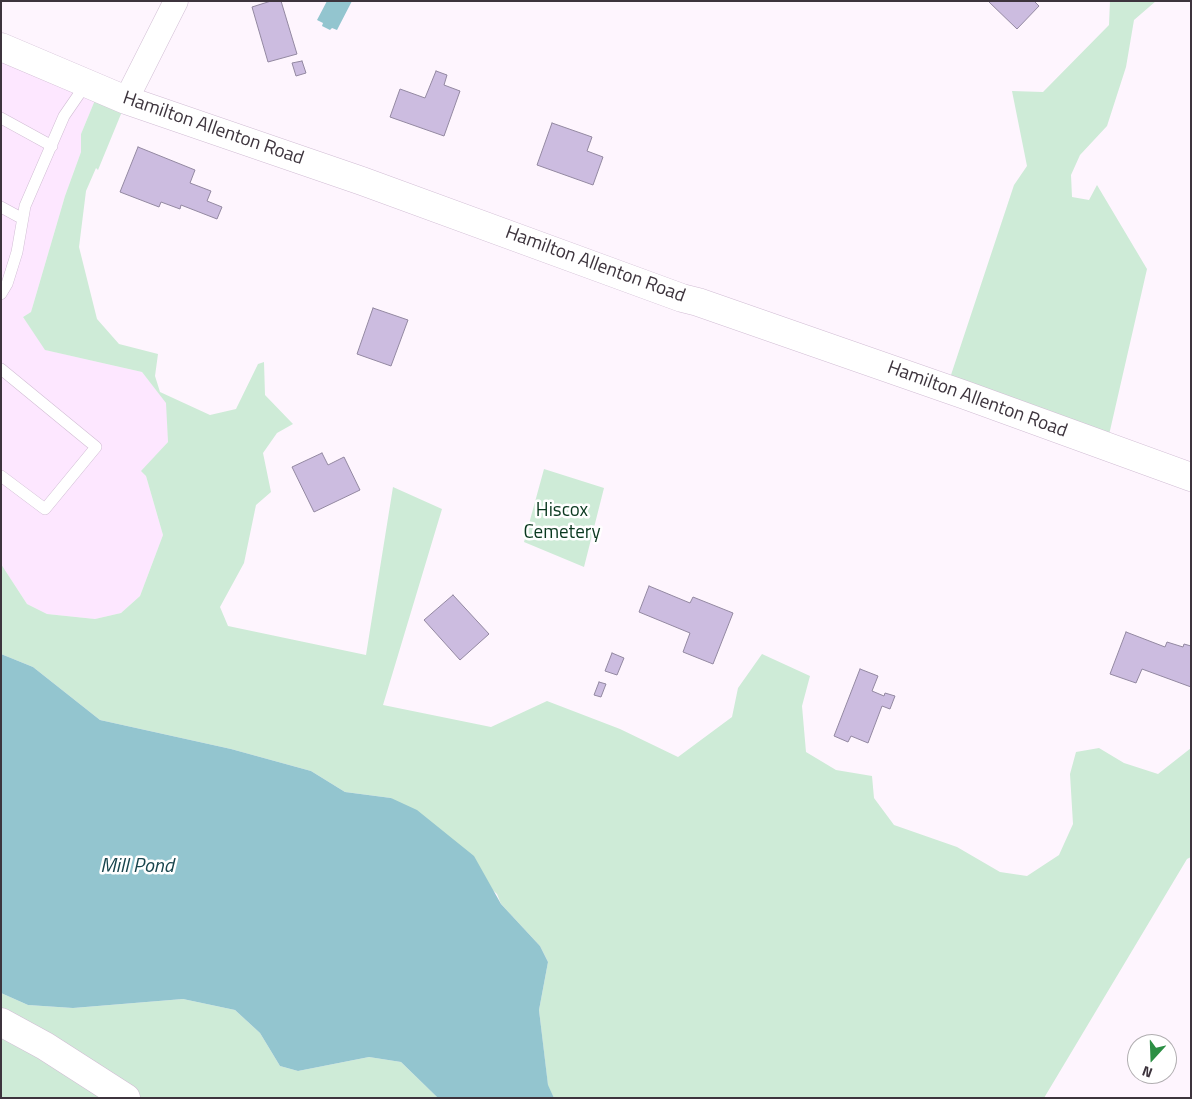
<!DOCTYPE html>
<style>
body{margin:0}
#map{position:relative;width:1192px;height:1099px;overflow:hidden;background:#fef5fe;font-family:"Titillium Web",sans-serif}
canvas{display:block}
.frame{position:absolute;inset:0;border:2px solid #3d343d;pointer-events:none}
.north{position:absolute;left:1127px;top:1034px;width:50px;height:50px;box-sizing:border-box;background:#fff;border:1px solid #b1aeb1;border-radius:50%;rotate:200deg;font-size:14px;font-weight:700;line-height:20px;text-align:center;color:#3d343d}
.north::after{content:'';display:block;margin:auto;width:18px;height:22px;background:#2c8f44;clip-path:polygon(50% 0,100% 100%,50% 72%,0 100%)}
</style>
<div id="map">
<canvas width="1192" height="1099"></canvas>
<div class="frame"></div>
<div class="north">N</div>
</div>
<script>
const context = document.querySelector('canvas').getContext('2d');
context.lineJoin = 'round';
function fillPath(path, color) { context.fillStyle = color; context.fill(path, 'evenodd'); }
const shape = rows => new Path2D(rows.map(r => 'M' + r).join(''));
function strokePath(path, color, width, dash) { context.strokeStyle = color; context.lineWidth = width; context.lineCap = dash ? 'butt' : 'round'; context.setLineDash(dash || []); context.stroke(path); }
function label(font, color, halo, rows, align = 'center') {
  context.font = font + ' "Titillium Web",sans-serif'; context.lineWidth = 5; context.setLineDash([]); context.textBaseline = 'middle'; context.strokeStyle = halo; context.fillStyle = color; for (const [text, x, y, turn = 0] of rows) {
    context.save(); context.translate(x, y); context.rotate((+turn || 0) * Math.PI / 180); context.textAlign = isNaN(turn) ? turn : align; if (halo) context.strokeText(text, 0, 0); context.fillText(text, 0, 0); context.restore();
  }
}
fillPath(shape([
 [1,42,100,88,81,134,81,152,65,196,31,312,23,317,46,350,142,372,167,403,168,442,142,471,146,476,163,535,140,596,121,613,95,619,47,614,27,604,1,564]
]), '#fde7ff');
fillPath(shape([
 [1110,1,1156,1,1134,20,1126,67,1107,126,1080,155,1071,175,1072,197,1089,200,1097,185,1147,269,1106,448,946,390,1014,185,1027,166,1012,91,1043,92,1109,25],
 [100,88,128,97,98,170,96,168,86,191,79,247,97,319,119,344,158,354,155,376,160,392,210,415,236,409,258,364,264,362,265,395,293,424,277,433,263,453,271,492,256,505,244,563,220,607,228,626,366,655,393,487,442,509,383,705,491,727,547,701,620,729,678,757,732,717,738,688,762,654,810,676,802,706,806,752,836,770,872,776,874,798,894,825,957,847,1000,872,1027,876,1059,855,1073,824,1070,774,1076,752,1099,748,1124,763,1158,774,1191,748,1191,857,1187,859,1044,1098,554,1098,548,1086,539,1010,548,962,540,946,501,904,497,894,391,798,345,792,311,771,231,749,100,720,33,667,1,654,1,564,27,604,47,614,95,619,121,613,140,596,163,535,146,476,141,471,168,442,166,403,142,372,45,350,23,317,31,312,65,196,81,152,81,134],
 [544,469,604,488,584,567,524,542],
 [1,993,28,1005,73,1008,183,999,235,1010,260,1033,280,1066,298,1071,369,1057,401,1062,438,1098,1,1098]
]), '#ceebd7');
fillPath(shape([
 [327,1,352,1,337,30,332,28,330,30,322,26,323,23,317,20],
 [1,654,33,667,100,720,231,749,311,771,345,792,391,798,417,810,474,856,501,904,540,946,548,962,539,1010,548,1085,554,1098,438,1098,401,1062,369,1057,298,1071,280,1066,260,1033,235,1010,183,999,73,1008,28,1005,1,993]
]), '#93c5cf');
const building = shape([
 [271,1,281,1,297,54,268,62,252,7,271,1],
 [988,1,1034,1,1039,6,1017,29,988,1],
 [302,61,306,73,296,76,292,63,302,61],
 [436,71,447,75,444,85,460,91,444,136,390,117,400,89,425,98,436,71],
 [552,123,592,137,587,151,603,157,593,185,537,165,552,123],
 [138,147,195,170,190,183,211,191,207,201,222,207,217,219,181,205,180,209,161,202,159,207,120,192,138,147],
 [373,308,408,320,391,366,357,354,373,308],
 [322,453,328,465,344,457,360,490,314,512,292,467,322,453],
 [649,586,690,603,693,597,733,613,713,664,683,652,690,633,639,612,649,586],
 [453,595,489,634,460,660,424,620,453,595],
 [1126,632,1165,647,1167,642,1183,647,1184,644,1191,646,1191,687,1142,669,1136,683,1110,674,1126,632],
 [612,653,624,658,617,675,605,671,612,653],
 [860,669,878,676,872,691,884,696,885,693,895,696,890,709,882,706,868,743,851,736,848,742,834,736,860,669],
 [599,682,606,684,601,697,594,695,599,682]
]);
fillPath(building, '#ccbce0');
strokePath(building, '#9388a1', 1);
const service = shape([
 [1,118,52,146],
 [1,207,23,219],
 [1,294,7,284,17,252,25,206,64,116,86,84],
 [1,369,96,447,45,509,1,476]
]);
const minor = shape([
 [126,100,176,1]
]);
const tertiary = shape([
 [1,47,126,100,362,181,682,298,698,302,965,395,1191,477],
 [1,1022,45,1046,126,1098]
]);
strokePath(service, '#d1bdd4', 12);
strokePath(minor, '#d1bdd4', 25);
strokePath(tertiary, '#d1bdd4', 29);
strokePath(service, '#fff', 11);
strokePath(minor, '#fff', 24);
strokePath(tertiary, '#fff', 28);
label('19px', '#3d343d', '#fff', [
 ["Hamilton Allenton Road",213,129,19],
 ["Hamilton Allenton Road",595,265,20],
 ["Hamilton Allenton Road",977,400,20]
]);
label('19px', '#0a381f', '#fff', [
 ["Hiscox",562,511],
 ["Cemetery",562,533]
]);
label('italic 20px', '#18454d', '#fff', [
 ["Mill Pond",137,867]
]);
</script>
